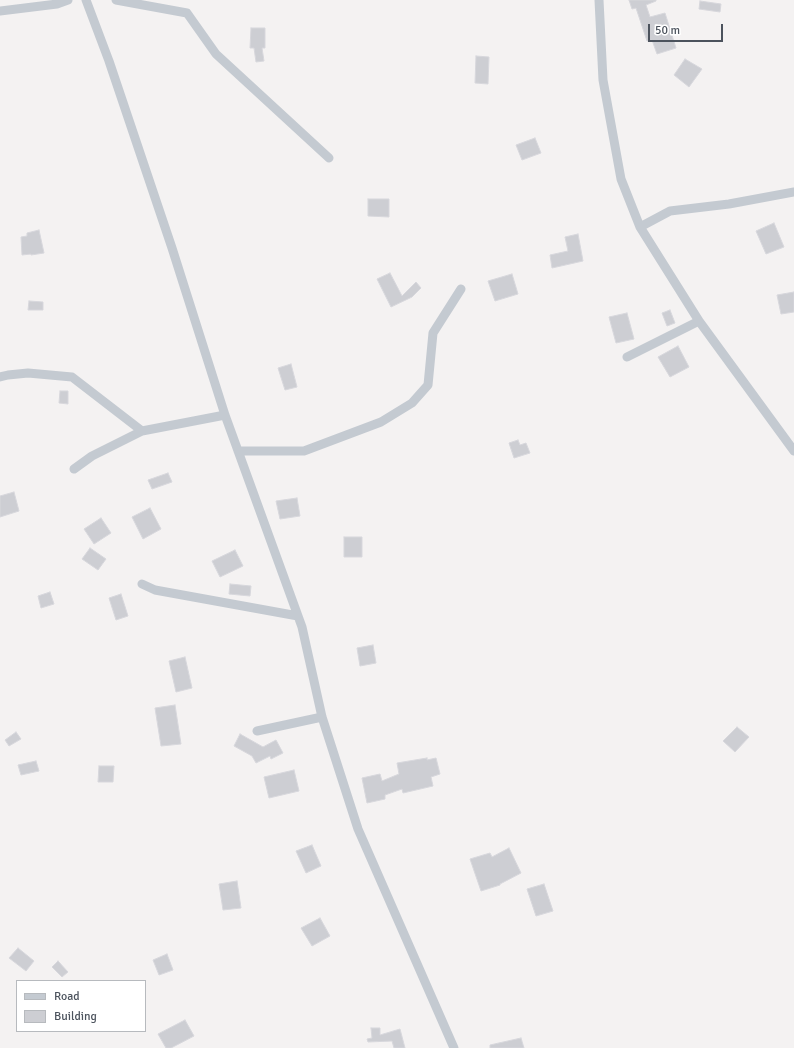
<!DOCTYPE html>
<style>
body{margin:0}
#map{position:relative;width:794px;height:1048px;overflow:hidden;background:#f4f2f2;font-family:Signika,sans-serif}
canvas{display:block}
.legend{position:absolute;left:16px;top:980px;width:130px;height:52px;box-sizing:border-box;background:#fff;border:1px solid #b7babe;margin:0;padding:5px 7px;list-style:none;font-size:12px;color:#4c535d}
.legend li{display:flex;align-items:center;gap:8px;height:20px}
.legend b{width:20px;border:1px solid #b7babe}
.scale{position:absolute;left:648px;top:24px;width:75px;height:18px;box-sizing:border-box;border:2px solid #4c535d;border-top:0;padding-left:5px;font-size:12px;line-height:14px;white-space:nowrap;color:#4c535d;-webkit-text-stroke:3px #fff;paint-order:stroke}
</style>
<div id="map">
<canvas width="794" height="1048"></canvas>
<ul class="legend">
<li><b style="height:5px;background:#c4cad1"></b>Road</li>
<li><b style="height:11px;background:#cdced3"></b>Building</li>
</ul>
<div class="scale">50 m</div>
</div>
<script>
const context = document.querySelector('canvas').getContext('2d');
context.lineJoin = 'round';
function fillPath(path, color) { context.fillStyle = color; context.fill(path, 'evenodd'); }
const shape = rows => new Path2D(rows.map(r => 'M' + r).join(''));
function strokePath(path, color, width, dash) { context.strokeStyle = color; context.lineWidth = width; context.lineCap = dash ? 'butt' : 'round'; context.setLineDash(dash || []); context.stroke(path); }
const building = shape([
 [629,0,656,0,656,1,646,5,650,17,665,13,676,48,657,54,652,40,647,41,636,8,632,9,629,0],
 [700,1,721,4,720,12,699,9,700,1],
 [251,28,265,28,265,48,262,48,264,61,256,62,254,48,250,48,251,28],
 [476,56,489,57,488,84,475,83,476,56],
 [685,59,702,69,689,87,674,75,685,59],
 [535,138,541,153,522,160,516,145,535,138],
 [368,199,389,199,389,217,368,216,368,199],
 [774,223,784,247,766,254,756,231,774,223],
 [39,230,44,253,31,255,31,254,22,255,21,237,27,236,27,233,39,230],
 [578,234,583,261,552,268,550,255,568,251,565,237,578,234],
 [390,273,402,296,416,282,421,288,412,297,391,307,377,279,390,273],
 [512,274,518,294,495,301,488,281,512,274],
 [794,292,794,312,781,314,777,295,794,292],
 [29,301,43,302,43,310,28,310,29,301],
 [670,310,675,323,667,326,662,313,670,310],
 [627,313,634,339,616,343,609,317,627,313],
 [678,346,689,367,670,377,658,357,678,346],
 [291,364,297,387,285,390,278,368,291,364],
 [60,391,68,391,68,404,59,403,60,391],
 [518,440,520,445,526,443,530,453,514,458,509,443,518,440],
 [168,473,172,482,152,489,148,480,168,473],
 [14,492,19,511,0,517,0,496,14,492],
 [297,498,300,516,280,519,276,501,297,498],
 [150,508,161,529,143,539,132,517,150,508],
 [101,518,111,533,94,544,84,529,101,518],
 [344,537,362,537,362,557,344,557,344,537],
 [90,548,106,559,98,570,82,559,90,548],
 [235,550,243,566,220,577,212,561,235,550],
 [230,584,251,586,250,596,229,594,230,584],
 [50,592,54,604,41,608,38,596,50,592],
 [121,594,128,616,116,620,109,598,121,594],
 [373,645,376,663,360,666,357,648,373,645],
 [185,657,192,688,176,692,169,661,185,657],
 [175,705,181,744,161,746,155,708,175,705],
 [737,727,749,737,735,752,723,741,737,727],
 [16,732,21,739,9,746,5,740,16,732],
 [240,734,263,747,276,740,283,753,271,759,270,756,256,763,252,756,234,746,240,734],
 [427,758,427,760,436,758,440,774,431,777,433,786,403,793,402,789,385,795,385,799,367,803,362,778,380,774,382,781,399,774,397,763,427,758],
 [36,761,39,771,21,775,18,765,36,761],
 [99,766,114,766,113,782,98,782,99,766],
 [294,770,299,791,269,798,264,777,294,770],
 [312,845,321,866,306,873,296,851,312,845],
 [509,848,521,873,500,884,500,885,481,891,470,859,490,853,492,857,509,848],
 [237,881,241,908,223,910,219,884,237,881],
 [544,884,553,911,536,916,527,889,544,884],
 [320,918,330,936,312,946,301,928,320,918],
 [18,948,34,961,26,971,9,958,18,948],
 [167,954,173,970,159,975,153,960,167,954],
 [58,961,68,972,62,977,52,967,58,961],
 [185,1020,194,1036,171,1048,166,1048,158,1034,185,1020],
 [371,1028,380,1028,380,1035,400,1029,405,1048,394,1048,392,1041,368,1042,367,1039,372,1038,371,1028],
 [521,1038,524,1048,490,1048,490,1045,521,1038]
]);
fillPath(building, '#cdced3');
strokePath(building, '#d7d7dc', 1);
strokePath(shape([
 [86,0,109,61,172,248,225,415,302,627,322,717,358,829,454,1048],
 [116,0,187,13,216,54,329,158],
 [599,0,603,80,621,179,640,227,699,321,794,451],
 [0,11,57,4,68,0],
 [640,227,670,211,729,204,794,192],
 [627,357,699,321],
 [0,377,8,375,28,373,72,377,142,431],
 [238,451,304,451,381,422,412,403,428,385,433,333,461,289],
 [74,469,92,456,142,431,225,415],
 [142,584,155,590,298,616],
 [257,731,322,717]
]), '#c4cad1', 9);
</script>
